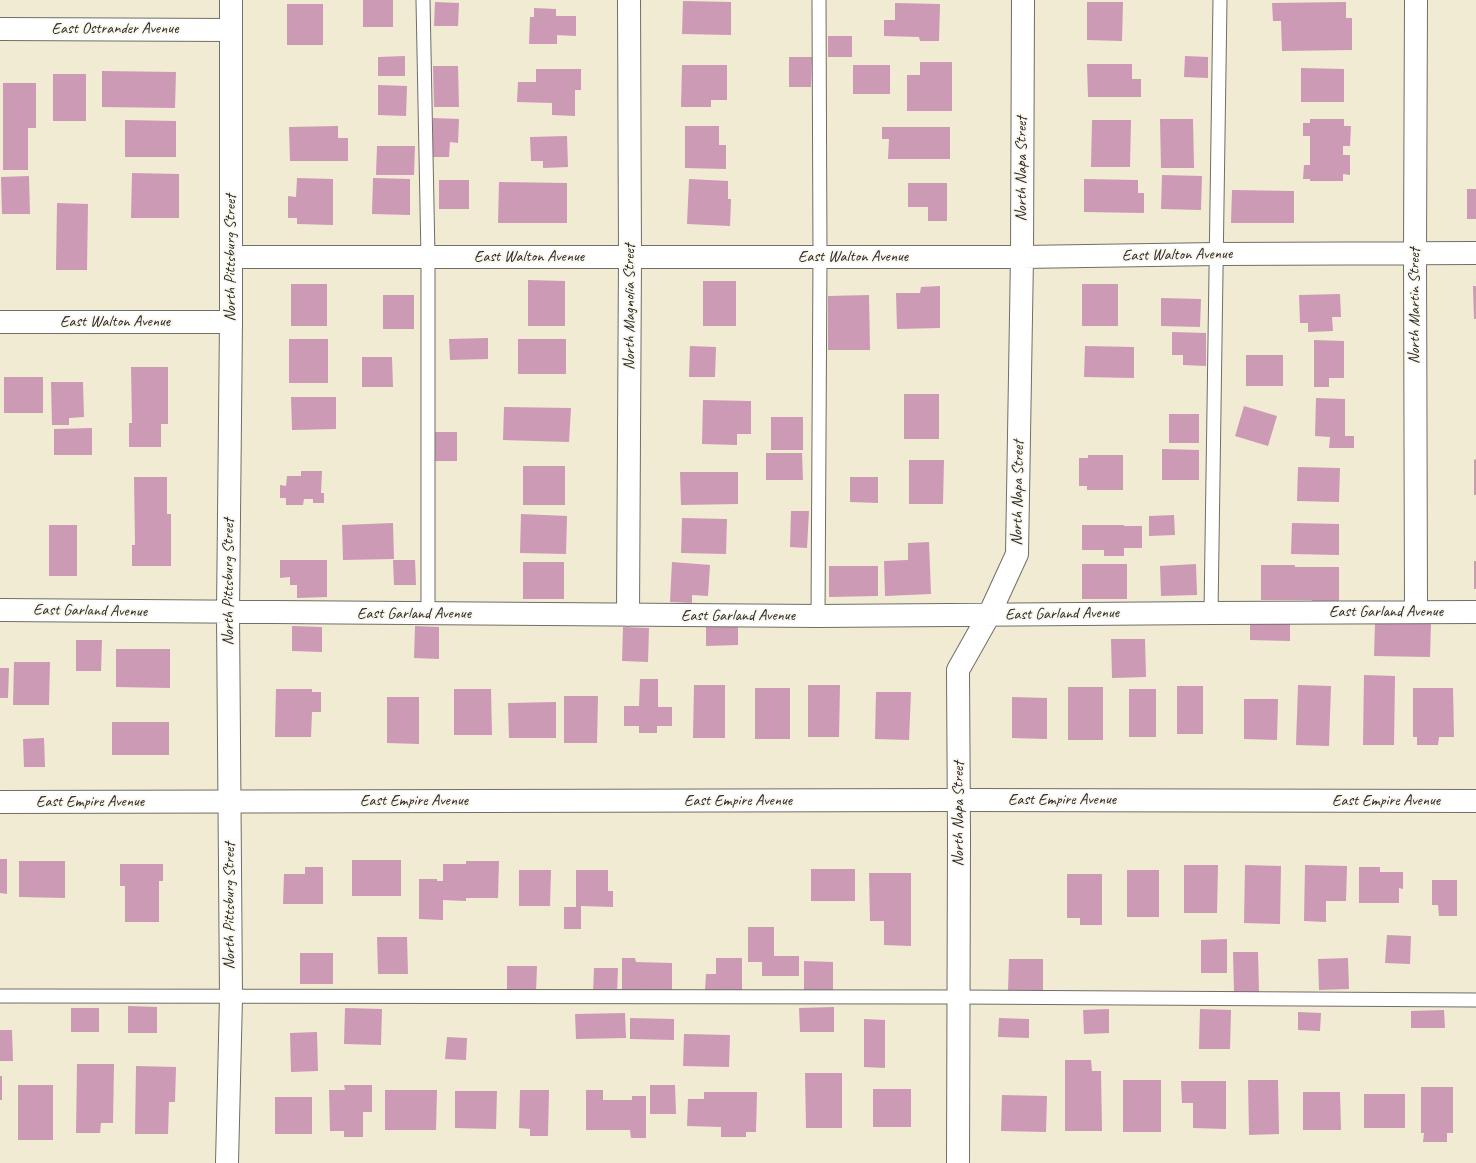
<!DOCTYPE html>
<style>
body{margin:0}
canvas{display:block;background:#f1ebd3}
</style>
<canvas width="1476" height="1163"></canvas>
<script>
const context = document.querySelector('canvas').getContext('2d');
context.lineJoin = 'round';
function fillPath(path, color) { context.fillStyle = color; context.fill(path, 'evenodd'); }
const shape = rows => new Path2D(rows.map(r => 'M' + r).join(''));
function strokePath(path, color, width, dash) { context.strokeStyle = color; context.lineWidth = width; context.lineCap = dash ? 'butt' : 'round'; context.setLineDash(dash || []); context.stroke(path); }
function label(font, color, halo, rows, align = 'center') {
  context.font = font + ' Caveat,sans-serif'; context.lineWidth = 3.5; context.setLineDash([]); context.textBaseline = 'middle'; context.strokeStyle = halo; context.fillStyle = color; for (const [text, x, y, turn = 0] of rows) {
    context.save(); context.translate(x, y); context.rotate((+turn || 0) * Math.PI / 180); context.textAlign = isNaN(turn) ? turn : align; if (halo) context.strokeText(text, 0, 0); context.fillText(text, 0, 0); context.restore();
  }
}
fillPath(shape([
 [363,0,393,0,393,27,363,27],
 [683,1,731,2,731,35,682,34],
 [435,2,459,3,458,26,434,26],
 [1087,2,1123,2,1122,41,1087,40],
 [1346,2,1346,18,1352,18,1352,50,1282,51,1281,21,1273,21,1272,3],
 [895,3,940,4,939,41,920,41,919,37,884,36,884,20,895,20],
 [287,4,323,4,323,45,287,45],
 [534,8,556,9,556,16,576,16,576,36,557,35,557,44,529,44,530,17,534,17],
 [828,36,852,36,852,57,828,57],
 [405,56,405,76,378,76,378,57],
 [1185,56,1208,57,1208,78,1184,77],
 [789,57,812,57,811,87,789,87],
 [920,62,952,62,952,111,907,111,907,75,920,75],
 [1087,64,1132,64,1132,79,1141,79,1141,97,1088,97],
 [682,65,727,65,727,100,711,100,711,107,681,107],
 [853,65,890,65,890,94,853,94],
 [433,66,458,66,459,107,434,107],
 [1301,68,1344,69,1344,102,1301,102],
 [536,69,581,69,581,90,575,90,575,116,552,115,552,103,517,102,518,82,536,82],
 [102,71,176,72,175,108,102,107],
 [53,74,86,74,86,121,53,121],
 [3,83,36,83,36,128,28,128,28,170,3,170],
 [378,85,407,86,406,116,378,115],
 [433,118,459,119,458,143,450,142,449,157,432,157],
 [1160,119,1193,119,1194,168,1161,168],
 [1310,119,1344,119,1344,126,1351,126,1350,146,1343,146,1343,155,1350,155,1350,175,1343,174,1343,181,1310,181,1310,179,1303,179,1304,165,1310,165,1310,136,1303,136,1303,123,1310,123],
 [125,120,176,121,176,157,125,157],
 [1092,120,1131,120,1130,167,1091,167],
 [338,126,338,138,348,138,348,161,290,161,289,127],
 [685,126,719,126,719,145,726,145,726,169,685,168],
 [882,127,950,127,950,159,888,159,889,139,882,139],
 [567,136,568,167,543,168,543,161,531,161,530,137],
 [377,146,415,146,414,175,376,175],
 [132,173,179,174,179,218,131,218],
 [1162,175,1202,176,1201,210,1161,209],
 [29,176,30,214,2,214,1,177],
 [297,178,333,179,333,225,297,224,297,218,288,218,288,196,296,197],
 [373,178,410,179,410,215,372,214],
 [689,179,728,181,728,199,731,199,730,226,687,224],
 [1084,179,1138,180,1138,193,1144,193,1144,213,1084,212],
 [439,180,469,180,469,209,439,209],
 [499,182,567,183,567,223,498,223],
 [908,183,947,183,947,221,928,221,928,207,908,207],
 [1467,189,1476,189,1476,219,1467,219],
 [1232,190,1294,191,1294,223,1231,223],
 [57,203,88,204,87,270,56,270],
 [528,280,565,281,565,326,528,326],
 [703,281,736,281,736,326,703,326],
 [291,284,327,284,327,326,291,326],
 [1082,284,1118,284,1118,326,1082,326],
 [940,286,940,328,897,329,896,293,920,293,921,287],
 [1473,286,1476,286,1476,319,1474,319],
 [1340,294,1341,317,1332,317,1333,331,1308,332,1308,323,1300,323,1299,295],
 [383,295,414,295,414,329,383,329],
 [869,295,870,350,828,350,828,296],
 [1161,298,1201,299,1200,327,1161,326],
 [1172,332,1206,333,1206,366,1183,365,1183,355,1172,355],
 [488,338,488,359,450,360,449,339],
 [289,339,328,339,328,383,289,383],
 [518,339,566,339,566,374,518,374],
 [1314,340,1344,341,1344,378,1329,378,1329,387,1314,387],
 [690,346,716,347,715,377,689,377],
 [1085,346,1134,347,1134,378,1084,377],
 [1246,355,1283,355,1283,386,1246,386],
 [362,357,392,357,393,387,362,387],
 [131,367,168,367,168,424,161,424,161,447,129,447,129,423,132,423],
 [4,377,43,377,43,413,4,413],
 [51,382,83,382,84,417,69,418,69,425,52,425],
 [904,394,939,394,939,439,904,439],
 [291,397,336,397,336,429,292,430],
 [1316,398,1345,399,1345,436,1354,436,1354,448,1329,448,1330,437,1315,436],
 [703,400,751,401,751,434,737,434,737,445,702,444],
 [1244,406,1277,416,1268,446,1235,436],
 [504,407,571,408,569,442,503,440],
 [1169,414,1199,414,1199,443,1169,443],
 [771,417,803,417,803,450,771,450],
 [92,428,92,455,54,455,54,429],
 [432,432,457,432,457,461,432,461],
 [1162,449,1199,450,1199,480,1162,480],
 [766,453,802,453,803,480,766,480],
 [1088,455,1123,455,1123,490,1087,490,1087,486,1079,486,1079,458,1088,458],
 [1476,459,1476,495,1474,495,1474,460],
 [909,460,944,460,943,504,909,504],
 [523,466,565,466,565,505,523,505],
 [1298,467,1340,468,1339,502,1297,501],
 [301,471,322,471,321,493,324,493,324,503,313,503,313,499,304,499,303,505,286,505,286,498,280,498,280,485,286,486,287,476,301,476],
 [680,472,738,472,738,504,681,505],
 [134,477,167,477,167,514,171,514,171,566,132,566,132,545,135,545],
 [850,477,878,477,878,503,850,502],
 [791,511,809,511,807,548,790,547],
 [521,514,567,516,566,554,520,553],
 [1174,515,1175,535,1149,536,1149,516],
 [682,518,727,519,726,554,681,553],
 [393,523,394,559,343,560,342,525],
 [1292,523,1339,524,1339,555,1291,554],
 [49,525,77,525,77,576,49,576],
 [1082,525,1124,525,1124,526,1142,526,1142,548,1124,548,1124,556,1104,556,1104,550,1082,550],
 [929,542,931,594,885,596,884,561,908,560,908,543],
 [280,560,327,560,327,597,297,598,297,585,290,585,290,577,280,578],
 [393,560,415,560,416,585,394,585],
 [1474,561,1476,561,1476,589,1474,589],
 [523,562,564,562,564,599,523,599],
 [672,562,710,565,708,596,692,595,692,603,670,602],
 [1082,564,1127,564,1127,599,1082,599],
 [1196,564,1197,595,1161,596,1160,566],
 [1261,565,1295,565,1295,567,1339,567,1339,603,1312,603,1312,600,1261,600],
 [829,566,878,566,878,596,829,597],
 [1250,621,1290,622,1290,641,1250,640],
 [1375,623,1431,624,1430,657,1374,656],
 [738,625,738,645,706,646,706,626],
 [292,626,322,627,322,652,292,651],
 [415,626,439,627,439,659,414,658],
 [623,627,649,628,648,662,622,661],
 [1111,639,1145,639,1146,677,1112,678],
 [76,640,102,640,101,671,76,671],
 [116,649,170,649,170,688,116,687],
 [14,662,50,662,49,705,13,705],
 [0,668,9,668,8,698,0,698],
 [1364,675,1395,676,1394,745,1363,745],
 [640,679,658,679,658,707,672,707,672,726,657,726,657,733,639,733,639,726,624,726,624,706,639,706],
 [694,685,725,685,725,738,693,738],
 [808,685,840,685,839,737,808,737],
 [1298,685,1331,686,1329,746,1296,745],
 [1177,686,1203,686,1203,734,1177,734],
 [1068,687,1103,687,1103,740,1068,740],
 [755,688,790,688,790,739,755,739],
 [1413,688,1453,688,1454,737,1439,737,1438,745,1417,745,1417,737,1413,737],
 [276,689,312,689,312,692,321,692,321,712,312,712,311,737,275,737],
 [454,689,491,689,492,735,454,735],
 [1129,689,1156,689,1156,737,1129,737],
 [876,692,911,692,909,740,875,739],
 [564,696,598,696,597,743,564,743],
 [387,697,419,697,419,744,387,743],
 [1012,697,1047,698,1047,739,1012,738],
 [1244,699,1278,699,1277,740,1244,739],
 [556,702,556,738,509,738,508,703],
 [112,722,169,722,169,755,112,755],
 [44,738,45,767,24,767,23,739],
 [0,859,7,859,7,894,0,893],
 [352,860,401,860,401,896,352,896],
 [19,861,65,861,65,898,19,897],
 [466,861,499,861,498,898,466,898,466,901,443,900,443,920,419,919,419,879,437,879,437,881,443,881,443,864,466,864],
 [120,864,163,864,163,881,159,881,159,922,125,922,125,886,120,886],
 [1184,865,1218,865,1217,913,1184,913],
 [1245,865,1281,866,1280,924,1244,923],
 [1305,865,1347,866,1346,901,1326,901,1326,922,1304,921],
 [305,867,323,867,323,904,283,904,284,874,305,874],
 [1359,867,1380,867,1380,872,1403,872,1403,889,1399,888,1399,903,1359,903],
 [811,869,855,869,855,901,811,901],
 [519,870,551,870,550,906,519,906],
 [576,870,608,870,608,891,613,891,613,907,581,906,581,929,564,929,564,907,576,907],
 [1127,870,1159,870,1159,917,1127,917],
 [869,873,911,873,911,946,884,945,884,921,870,921],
 [1067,874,1102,874,1102,925,1080,925,1080,918,1067,918],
 [1432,880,1457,880,1457,916,1439,916,1438,905,1432,905],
 [748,927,774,927,774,956,799,956,799,976,762,976,762,962,748,962],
 [1387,935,1411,936,1410,964,1385,963],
 [377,937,407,937,408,974,378,974],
 [1227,939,1227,973,1201,973,1201,940],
 [1233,952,1258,952,1259,992,1234,992],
 [300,953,333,953,333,984,300,984],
 [622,958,635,958,636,962,672,963,672,991,622,992],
 [716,958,742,958,742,991,705,991,706,974,716,974],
 [1348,958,1349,989,1319,990,1318,959],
 [1009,959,1043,959,1043,991,1008,991],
 [804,961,833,962,833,992,804,991],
 [507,966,537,966,536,993,507,993],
 [594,968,618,968,617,994,593,993],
 [128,1006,157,1007,157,1033,128,1033],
 [834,1007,834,1032,800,1032,799,1008],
 [71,1008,99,1008,99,1032,71,1032],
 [345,1008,382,1009,381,1045,344,1044],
 [1109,1009,1109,1033,1084,1034,1083,1010],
 [1200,1009,1231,1010,1230,1049,1199,1049],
 [1444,1010,1445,1028,1411,1028,1411,1011],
 [1298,1012,1321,1013,1320,1031,1298,1030],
 [625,1013,626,1038,576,1039,575,1014],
 [630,1018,674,1019,674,1040,630,1039],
 [999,1018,1029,1019,1029,1038,998,1037],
 [864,1019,885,1020,885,1068,864,1067],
 [0,1030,12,1030,13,1061,0,1061],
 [317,1032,318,1071,291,1072,290,1033],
 [684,1034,730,1035,729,1067,683,1066],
 [447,1037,467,1038,466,1060,445,1059],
 [1065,1060,1091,1060,1092,1071,1101,1071,1102,1131,1065,1131],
 [77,1064,114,1064,113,1123,101,1123,100,1133,76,1133],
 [136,1066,176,1067,175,1102,169,1102,168,1134,135,1134],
 [805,1073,842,1073,842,1128,806,1128],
 [0,1076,2,1076,2,1100,0,1100],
 [1123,1080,1161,1080,1161,1132,1123,1132],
 [1248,1080,1278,1080,1279,1134,1249,1135],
 [1181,1081,1226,1081,1226,1129,1193,1128,1193,1103,1182,1103],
 [18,1085,53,1085,53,1140,18,1140],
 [344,1085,372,1085,372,1112,363,1112,363,1137,344,1137,344,1131,330,1131,329,1090,345,1090],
 [650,1085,675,1085,676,1114,650,1114],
 [1421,1087,1453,1087,1453,1133,1447,1133,1447,1142,1423,1142,1424,1133,1421,1133],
 [873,1089,911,1089,911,1127,873,1127],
 [385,1090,437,1090,436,1130,385,1130],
 [520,1090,549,1090,548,1136,530,1136,530,1129,519,1128],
 [586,1090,603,1090,603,1100,632,1100,632,1096,646,1096,646,1138,631,1138,630,1130,586,1130],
 [455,1091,497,1091,496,1129,455,1128],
 [704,1092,757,1092,756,1132,746,1132,746,1137,721,1137,721,1127,687,1126,688,1099,704,1099],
 [1303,1092,1340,1092,1341,1130,1303,1130],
 [1364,1094,1405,1094,1405,1128,1364,1128],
 [1002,1095,1047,1096,1046,1132,1001,1131],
 [275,1097,312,1097,312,1134,275,1134]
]), '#cd9ab5');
const lane = shape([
 [423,0,428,257,428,614],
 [1211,613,1220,0],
 [818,616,820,257,819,0],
 [0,996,959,997,1476,1000]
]);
const street = shape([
 [0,29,231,30],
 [231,257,1022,257,1217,254,1476,253],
 [0,322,231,322],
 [0,610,818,616,1211,613,1476,612],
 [1416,612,1415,253,1416,0],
 [628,615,630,257,629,0],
 [227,1163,231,997,228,613,231,322,231,0],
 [958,1163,959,837,958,670,989,615,1017,554,1022,257,1023,0]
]);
const secondary = shape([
 [0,802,959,800,1476,801]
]);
strokePath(lane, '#706e66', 15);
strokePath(street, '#706e66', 24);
strokePath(secondary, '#706e66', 24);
strokePath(lane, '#fff', 13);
strokePath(street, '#fff', 22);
strokePath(secondary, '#fff', 22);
label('16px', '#2b2b2b', '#fbf7ec', [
 ["East Ostrander Avenue",115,29],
 ["North Napa Street",1022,169,-90],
 ["East Walton Avenue",1177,255,-1],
 ["East Walton Avenue",529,257],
 ["East Walton Avenue",853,257],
 ["North Pittsburg Street",231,258,-90],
 ["North Martin Street",1415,306,-90],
 ["North Magnolia Street",630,307,-90],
 ["East Walton Avenue",115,322],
 ["North Napa Street",1018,493,-89],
 ["North Pittsburg Street",229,582,-90],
 ["East Garland Avenue",90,611,1],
 ["East Garland Avenue",1386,612],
 ["East Garland Avenue",414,614],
 ["East Garland Avenue",1062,614,-1],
 ["East Garland Avenue",738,616],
 ["East Empire Avenue",1062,800],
 ["East Empire Avenue",414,801],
 ["East Empire Avenue",738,801],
 ["East Empire Avenue",1386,801],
 ["East Empire Avenue",90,802],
 ["North Napa Street",959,814,-90],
 ["North Pittsburg Street",230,906,-90]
]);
</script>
